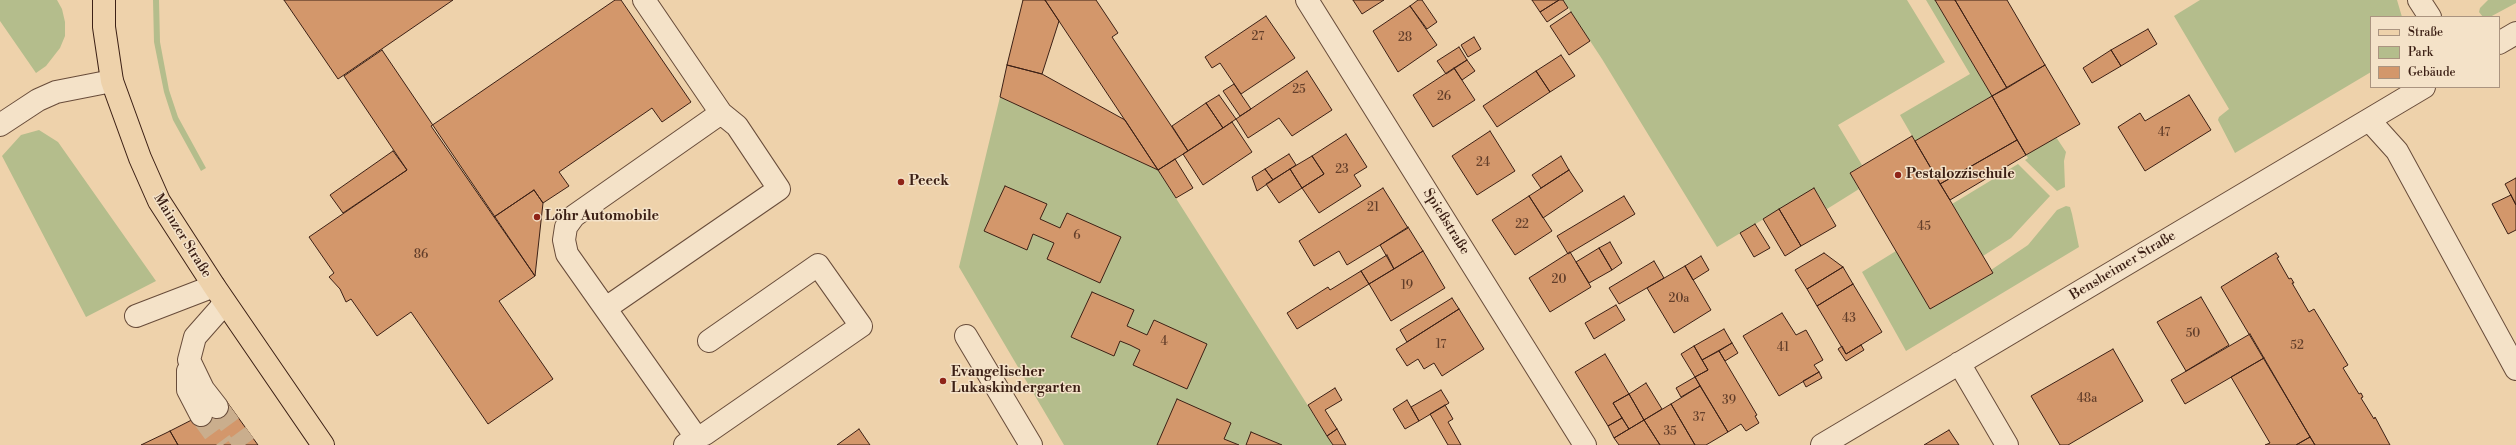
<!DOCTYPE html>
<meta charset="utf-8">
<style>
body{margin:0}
#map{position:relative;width:2516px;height:445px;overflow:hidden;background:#eed2ab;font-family:"Libre Bodoni",serif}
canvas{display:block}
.legend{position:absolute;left:2370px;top:16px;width:130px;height:72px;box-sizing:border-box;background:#f4e2c8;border:1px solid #aa9480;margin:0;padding:5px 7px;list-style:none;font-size:12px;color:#3c2015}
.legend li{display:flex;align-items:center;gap:8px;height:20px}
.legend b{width:20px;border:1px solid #aa9480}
</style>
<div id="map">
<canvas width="2516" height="445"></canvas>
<ul class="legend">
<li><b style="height:5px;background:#eed2ab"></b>Straße</li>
<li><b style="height:11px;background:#b4bd8c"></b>Park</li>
<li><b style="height:11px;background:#d3976b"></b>Gebäude</li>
</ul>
</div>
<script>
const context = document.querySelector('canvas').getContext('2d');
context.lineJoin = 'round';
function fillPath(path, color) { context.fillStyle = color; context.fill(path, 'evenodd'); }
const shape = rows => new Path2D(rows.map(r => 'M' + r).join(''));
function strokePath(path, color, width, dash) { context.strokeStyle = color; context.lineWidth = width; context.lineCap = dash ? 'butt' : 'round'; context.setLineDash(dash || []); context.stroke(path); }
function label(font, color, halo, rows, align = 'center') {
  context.font = font + ' "Libre Bodoni",serif'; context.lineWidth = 3; context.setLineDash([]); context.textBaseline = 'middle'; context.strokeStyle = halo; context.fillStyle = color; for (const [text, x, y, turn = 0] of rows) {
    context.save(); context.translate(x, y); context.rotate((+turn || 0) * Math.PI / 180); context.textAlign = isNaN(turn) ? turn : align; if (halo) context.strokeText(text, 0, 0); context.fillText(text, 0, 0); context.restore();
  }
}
fillPath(shape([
 [0,0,57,0,62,9,65,22,65,36,60,48,46,66,36,73,0,21],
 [153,0,159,0,160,42,169,90,178,117,206,168,201,171,173,120,164,92,154,42],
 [1563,0,1907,0,1945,62,1838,125,1862,165,1850,173,1859,189,1827,209,1814,189,1717,247,1602,59],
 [1926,0,1935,0,1992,96,1915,141,1900,115,1970,74],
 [2200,0,2397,0,2402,17,2371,17,2371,72,2235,153,2218,120,2219,117,2229,109,2174,16],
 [2488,0,2516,0,2516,3,2490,17,2483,17,2479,12,2480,8],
 [1000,97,1158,170,1333,445,1064,445,959,267],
 [39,130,58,142,156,281,86,317,2,156,21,135],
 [2056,137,2066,152,2064,161,2065,187,2057,191,2025,160,2028,158,2026,155],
 [2018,164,2050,196,2011,238,1983,256,1952,204],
 [2066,206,2070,207,2072,214,2079,247,1906,351,1862,272,1896,251,1930,309,1993,273,1991,270,2028,245,2057,210]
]), '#b4bd8c');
const building = shape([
 [284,0,453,0,338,79,284,0],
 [615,0,621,0,691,102,662,122,652,108,559,172,569,186,543,203,534,190,494,217,431,126,615,0],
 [1023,0,1045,0,1059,21,1042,74,1007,65,1023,0],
 [1045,0,1096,0,1118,33,1112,37,1188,151,1158,170,1045,0],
 [1353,0,1384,0,1362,14,1353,0],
 [1418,0,1422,0,1437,22,1427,29,1410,6,1418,0],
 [1532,0,1559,0,1540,12,1532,0],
 [1559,0,1563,0,1568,8,1547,22,1540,12,1559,0],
 [1935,0,1955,0,2007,88,1992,96,1935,0],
 [1955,0,2007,0,2045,65,2007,88,1955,0],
 [1410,6,1437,45,1398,72,1373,31,1410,6],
 [1571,12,1590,41,1569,55,1550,26,1571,12],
 [1266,16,1295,58,1241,94,1220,63,1212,68,1205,57,1266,16],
 [2148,29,2157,44,2121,66,2111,50,2148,29],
 [1474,37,1481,49,1468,57,1461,45,1474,37],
 [1459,47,1467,60,1446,74,1437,61,1459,47],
 [382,50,535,276,499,301,553,379,488,424,411,312,377,336,351,299,346,302,340,289,329,277,334,273,309,237,407,170,344,76,382,50],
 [2111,50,2121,66,2092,83,2083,68,2111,50],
 [1561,55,1575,76,1550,92,1536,71,1561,55],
 [1467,60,1475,71,1462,80,1454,68,1467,60],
 [1007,65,1042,74,1125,120,1158,170,1000,97,1007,65],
 [2045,65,2080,124,2026,155,1992,96,2045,65],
 [1454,68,1475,100,1433,127,1413,95,1454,68],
 [1307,71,1332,110,1292,136,1279,118,1248,138,1236,119,1307,71],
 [1536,71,1550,92,1497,127,1483,106,1536,71],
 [1234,84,1251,109,1240,116,1223,91,1234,84],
 [1219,95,1236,119,1223,128,1206,103,1219,95],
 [2189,95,2211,130,2145,171,2118,127,2140,113,2145,121,2189,95],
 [1992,96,2017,140,1940,184,1915,141,1992,96],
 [1206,103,1223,128,1188,151,1172,126,1206,103],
 [1232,122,1252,152,1203,185,1183,154,1232,122],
 [1490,131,1515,171,1477,195,1452,156,1490,131],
 [1346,134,1367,167,1354,175,1361,186,1319,213,1302,188,1324,174,1312,156,1346,134],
 [1912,136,1993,273,1930,309,1850,173,1912,136],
 [2017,140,2026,155,1950,200,1940,184,2017,140],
 [393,151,407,170,343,213,330,195,393,151],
 [1289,154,1296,165,1273,180,1265,169,1289,154],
 [1312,156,1324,174,1302,188,1290,169,1312,156],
 [1561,156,1569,170,1541,188,1532,175,1561,156],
 [1175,159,1193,188,1176,198,1158,170,1175,159],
 [1265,169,1273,180,1257,191,1252,177,1265,169],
 [1290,169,1302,188,1279,203,1266,184,1290,169],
 [1569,170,1583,191,1543,218,1529,196,1569,170],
 [2516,178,2516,205,2505,184,2516,178],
 [1005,186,1047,204,1040,219,1060,228,1067,213,1121,237,1100,283,1047,259,1054,243,1033,234,1027,250,984,231,1005,186],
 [1383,188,1408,228,1347,265,1339,251,1314,266,1299,241,1383,188],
 [1814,188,1836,226,1801,246,1779,209,1814,188],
 [534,190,543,203,535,276,494,217,534,190],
 [2511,195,2516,205,2516,230,2508,234,2492,204,2511,195],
 [1529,196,1552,231,1515,255,1492,220,1529,196],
 [1624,196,1635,214,1568,254,1557,236,1624,196],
 [1779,209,1801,246,1785,256,1763,219,1779,209],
 [1755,224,1770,248,1754,257,1740,233,1755,224],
 [1408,227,1423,251,1394,269,1380,245,1408,227],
 [1610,242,1622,263,1612,270,1599,248,1610,242],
 [1599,248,1612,270,1589,283,1576,262,1599,248],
 [1423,251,1445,288,1391,321,1369,284,1423,251],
 [1570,252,1591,287,1550,312,1529,278,1570,252],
 [1824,253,1843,267,1807,289,1795,270,1824,253],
 [2276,253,2279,257,2277,258,2289,279,2291,278,2294,283,2292,283,2309,312,2314,309,2348,365,2343,368,2359,394,2361,393,2363,397,2361,398,2374,419,2375,417,2390,445,2315,445,2221,287,2276,253],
 [1387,255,1394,269,1369,284,1361,271,1387,255],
 [1701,256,1709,270,1693,280,1685,266,1701,256],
 [1654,261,1664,278,1619,304,1609,288,1654,261],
 [1685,266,1711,310,1674,333,1647,288,1685,266],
 [1843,267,1853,284,1817,306,1807,289,1843,267],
 [1361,271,1369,284,1297,329,1287,313,1328,287,1330,290,1361,271],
 [1853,284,1882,332,1846,354,1817,306,1853,284],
 [1092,292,1134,310,1127,326,1147,335,1154,320,1207,344,1187,389,1133,365,1140,350,1130,345,1120,341,1114,356,1071,337,1092,292],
 [2201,297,2229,345,2186,371,2157,322,2201,297],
 [1452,298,1459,309,1407,342,1400,330,1452,298],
 [1616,305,1625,320,1594,339,1585,323,1616,305],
 [1459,309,1484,349,1442,376,1434,363,1424,369,1418,359,1407,366,1396,349,1459,309],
 [1782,313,1796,335,1806,330,1823,360,1814,365,1819,372,1779,396,1743,336,1782,313],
 [1724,329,1732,343,1702,360,1694,346,1724,329],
 [2250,334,2264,358,2185,404,2171,380,2250,334],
 [1732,343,1738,353,1725,361,1719,351,1732,343],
 [1861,345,1864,350,1846,361,1838,349,1842,346,1846,354,1861,345],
 [1694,346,1708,370,1695,377,1681,354,1694,346],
 [2113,349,2143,401,2068,445,2060,445,2031,396,2113,349],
 [1719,351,1757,415,1755,416,1759,423,1746,431,1741,424,1728,432,1695,377,1708,370,1702,360,1719,351],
 [1605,354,1629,394,1613,403,1622,418,1608,426,1575,372,1605,354],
 [2264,358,2310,437,2296,445,2265,445,2270,443,2231,377,2264,358],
 [1819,372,1822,378,1806,387,1803,381,1819,372],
 [1695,377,1700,386,1681,397,1676,388,1695,377],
 [1646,383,1662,409,1644,420,1629,394,1646,383],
 [1700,386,1728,432,1706,445,1695,445,1671,404,1700,386],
 [1335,388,1342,400,1325,410,1337,429,1327,436,1308,405,1335,388],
 [1441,390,1449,403,1419,421,1411,407,1441,390],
 [1629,394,1644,420,1629,429,1613,403,1629,394],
 [1177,399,1231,423,1224,439,1239,445,1157,445,1177,399],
 [1407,400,1419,421,1405,429,1393,409,1407,400],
 [227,402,258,445,178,445,170,431,227,402],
 [1671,404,1695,445,1660,445,1644,420,1671,404],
 [1445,405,1453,419,1448,422,1461,445,1448,445,1430,414,1445,405],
 [1622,418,1629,429,1614,438,1608,426,1622,418],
 [1644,420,1660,445,1619,445,1614,438,1644,420],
 [859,429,870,445,837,445,859,429],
 [1337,429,1346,445,1333,445,1327,436,1337,429],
 [1949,430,1959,445,1924,445,1949,430],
 [170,431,178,445,141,445,166,433,170,431],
 [1251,432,1282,445,1246,445,1251,432],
 [2310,437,2315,445,2296,445,2310,437]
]);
fillPath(building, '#d3976b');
strokePath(building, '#3c2015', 1);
strokePath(shape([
 [217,407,245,445],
 [201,415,223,445]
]), '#caae8d', 22, [22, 11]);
const minor = shape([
 [644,0,721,113,574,216,566,227,564,240,567,254,696,437,685,445],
 [1307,0,1585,445],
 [2419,0,2430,17],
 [2499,43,2516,33],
 [2369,120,2397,151,2516,369],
 [0,125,38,100,56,92,112,81],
 [606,308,779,189,737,126,721,113],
 [136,316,214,286],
 [966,336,1031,445],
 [1959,363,2007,445],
 [188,371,188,390,201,415],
 [217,407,203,389,189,360,195,337,225,303],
 [696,437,705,434,861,326,818,265,709,341],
 [1822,445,2424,87]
]);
const major = shape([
 [104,0,104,27,112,81,140,158,159,201,214,286,323,445]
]);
strokePath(minor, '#684c3a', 24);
strokePath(major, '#3c2015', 24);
strokePath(minor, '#f4e2c8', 22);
strokePath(major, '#eed2ab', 22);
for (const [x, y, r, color] of [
 [1898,175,4,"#8f2418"],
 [901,182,4,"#8f2418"],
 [537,217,4,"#8f2418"],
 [943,381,4,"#8f2418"]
]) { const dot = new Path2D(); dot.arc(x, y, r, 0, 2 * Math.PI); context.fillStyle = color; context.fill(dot); strokePath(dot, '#f4e2c8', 1.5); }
label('12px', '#623e2a', null, [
 ["27",1258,37],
 ["28",1405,38],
 ["25",1299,90],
 ["26",1444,97],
 ["47",2164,133],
 ["24",1483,163],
 ["23",1342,170],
 ["21",1373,208],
 ["22",1522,225],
 ["45",1924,227],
 ["6",1077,236],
 ["86",421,255],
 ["20",1559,280],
 ["19",1407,286],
 ["20a",1679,299],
 ["43",1849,319],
 ["50",2193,334],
 ["4",1164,342],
 ["17",1441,345],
 ["52",2297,346],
 ["41",1783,348],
 ["48a",2087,399],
 ["39",1729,401],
 ["37",1699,418],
 ["35",1670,432]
]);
label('bold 14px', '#3c2015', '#f4e2c8', [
 ["Pestalozzischule",1906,175],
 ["Peeck",909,182],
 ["Löhr Automobile",545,217],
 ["Evangelischer",951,373],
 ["Lukaskindergarten",951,389]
], 'left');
label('14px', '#3c2015', '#f4e2c8', [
 ["Spießstraße",1446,222,58],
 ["Mainzer Straße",182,236,58],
 ["Bensheimer Straße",2123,266,-31]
]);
</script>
